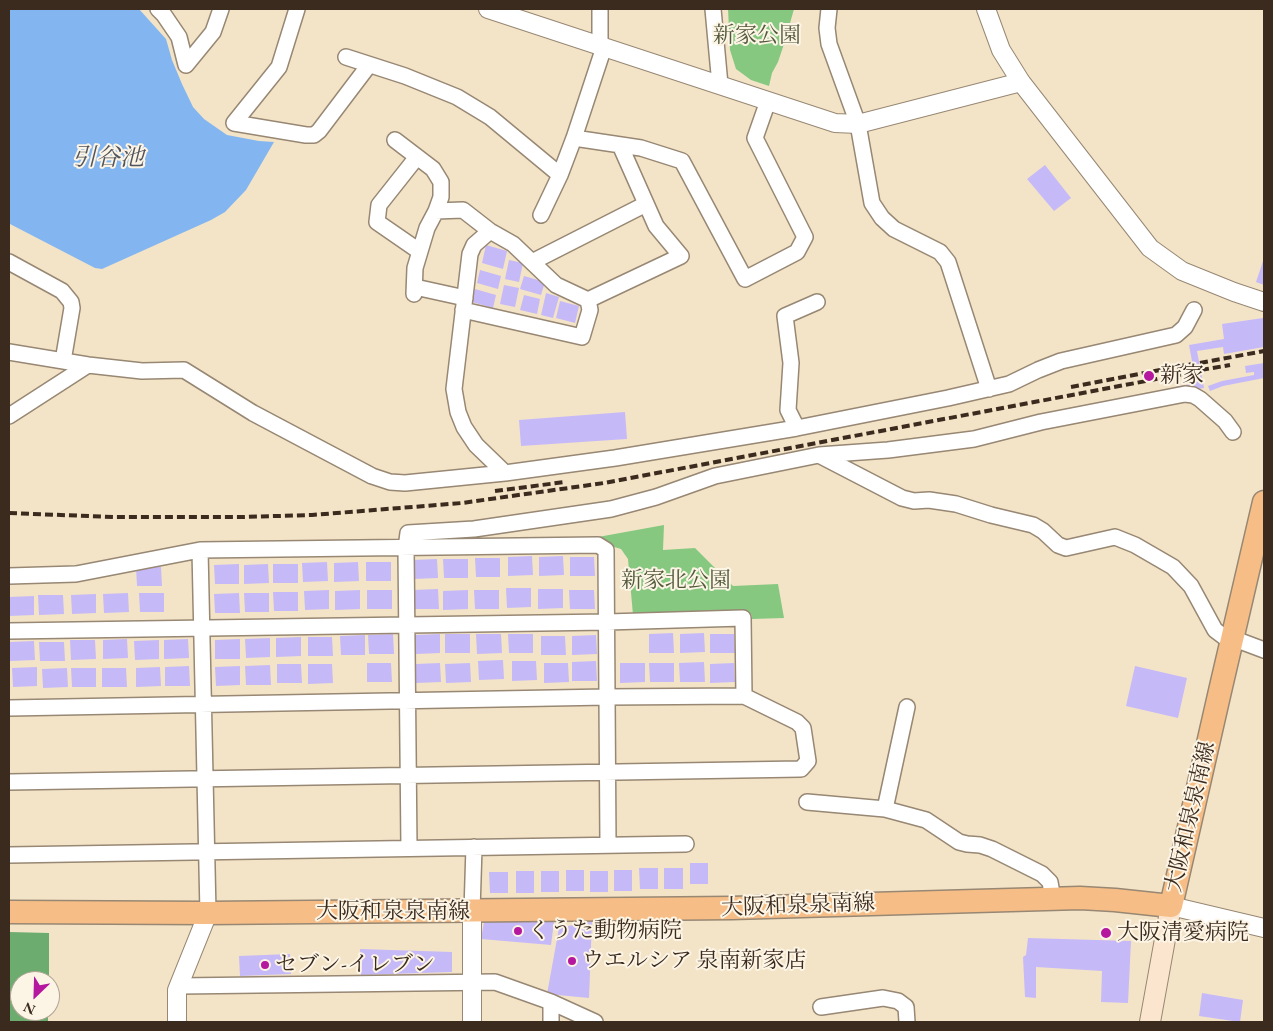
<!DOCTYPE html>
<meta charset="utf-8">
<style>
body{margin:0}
#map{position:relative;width:1273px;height:1031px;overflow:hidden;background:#f3e4c8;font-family:"EB Garamond",serif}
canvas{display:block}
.frame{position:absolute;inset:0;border:10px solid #3b2a1e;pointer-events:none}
.north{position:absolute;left:10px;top:971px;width:50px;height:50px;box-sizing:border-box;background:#fcf5e5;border:1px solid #afa495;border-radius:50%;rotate:204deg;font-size:14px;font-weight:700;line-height:20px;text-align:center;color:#3b2a1e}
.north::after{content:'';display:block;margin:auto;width:18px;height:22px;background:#b5179e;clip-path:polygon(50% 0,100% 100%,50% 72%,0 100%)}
</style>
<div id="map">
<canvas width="1273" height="1031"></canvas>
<div class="frame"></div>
<div class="north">N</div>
</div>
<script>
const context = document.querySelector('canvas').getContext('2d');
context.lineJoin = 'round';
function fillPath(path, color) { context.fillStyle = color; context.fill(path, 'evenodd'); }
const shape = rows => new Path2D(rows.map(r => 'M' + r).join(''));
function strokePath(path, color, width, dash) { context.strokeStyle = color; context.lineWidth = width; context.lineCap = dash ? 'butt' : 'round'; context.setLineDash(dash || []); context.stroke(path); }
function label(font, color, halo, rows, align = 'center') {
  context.font = font + ' "EB Garamond","Noto Serif JP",serif'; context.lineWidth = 4; context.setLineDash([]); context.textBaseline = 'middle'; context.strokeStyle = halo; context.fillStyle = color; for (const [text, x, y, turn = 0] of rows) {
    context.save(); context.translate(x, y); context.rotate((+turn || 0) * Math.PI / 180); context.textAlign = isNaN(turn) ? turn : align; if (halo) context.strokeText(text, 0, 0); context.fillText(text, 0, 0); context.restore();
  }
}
fillPath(shape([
 [728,9,794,9,785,41,778,62,772,73,769,86,751,80,736,69,730,50],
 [664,525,663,550,695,548,733,586,778,584,784,618,752,619,751,614,633,615,628,559,621,549,587,539]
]), '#86c880');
fillPath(shape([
 [9,932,49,933,49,981,20,981,20,1011,48,1011,48,1022,9,1022]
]), '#6cac6e');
fillPath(shape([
 [9,9,139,9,166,39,172,60,182,84,193,107,204,119,227,135,259,141,274,142,246,190,225,212,211,220,102,269,95,268,10,224,9,223]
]), '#83b6f0');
fillPath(shape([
 [1045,165,1071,198,1054,211,1027,179],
 [486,245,507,251,503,269,482,263],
 [1264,258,1264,285,1256,282],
 [509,260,523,263,519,282,505,279],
 [480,270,501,276,498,289,477,283],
 [524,276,545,282,541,295,520,289],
 [504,285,519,288,515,307,500,304],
 [475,289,496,295,493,308,472,302],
 [546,293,559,297,553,318,541,315],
 [524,295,540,299,537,314,520,310],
 [560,301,579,306,575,323,556,318],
 [1263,318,1264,326,1264,347,1224,354,1223,347,1197,351,1204,388,1176,393,1175,387,1196,383,1189,345,1224,339,1222,324],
 [1264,363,1264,378,1223,386,1210,391,1208,386,1222,381,1254,375,1254,372,1246,373,1245,366],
 [625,412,627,439,521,446,519,420],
 [532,556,533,575,508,576,508,557],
 [563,556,564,575,539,576,539,557],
 [570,557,594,557,595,576,570,576],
 [475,558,500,558,500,577,476,577],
 [437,559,438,578,413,579,412,560],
 [443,559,468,559,468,578,444,578],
 [327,562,328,581,303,582,302,563],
 [358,562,359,581,334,582,334,563],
 [366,562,391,562,391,581,366,581],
 [239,564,239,584,215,584,214,565],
 [268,564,269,583,244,584,244,565],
 [273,564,298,564,298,583,273,583],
 [136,567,161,567,162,586,137,586],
 [506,588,531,588,531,607,507,608],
 [438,589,439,609,414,609,413,590],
 [538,589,563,589,563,608,538,609],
 [329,590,329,609,305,610,304,591],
 [360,590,360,609,335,610,335,591],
 [367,590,392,590,392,609,367,609],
 [468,590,468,609,443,610,443,591],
 [474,590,499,590,499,609,475,609],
 [569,590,594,590,595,609,570,609],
 [273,592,298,592,298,611,274,611],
 [128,593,129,612,104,613,103,594],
 [139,593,164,593,164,612,140,612],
 [239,593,240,613,215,613,214,594],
 [244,593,269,593,269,612,245,612],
 [96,594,96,613,72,614,71,595],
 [38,595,63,595,64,614,39,615],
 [34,596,34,615,9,616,9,597],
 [673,633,674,653,649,653,649,634],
 [704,633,705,652,680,653,680,634],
 [393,634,394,654,369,654,368,635],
 [440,634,440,653,416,654,415,635],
 [445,634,470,634,470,653,445,653],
 [476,634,501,634,502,653,477,654],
 [508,634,533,634,533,653,509,653],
 [710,634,734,634,735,653,710,653],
 [365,635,365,655,341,655,340,636],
 [596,635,597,654,572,655,572,636],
 [541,636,565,636,566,655,541,655],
 [301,637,301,656,276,657,276,638],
 [308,637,332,637,333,656,308,656],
 [270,638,270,657,246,658,245,639],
 [127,639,128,658,103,659,103,640],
 [188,639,189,658,164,659,164,640],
 [240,639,240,659,215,659,215,640],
 [70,640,95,640,96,659,71,660],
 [159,640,159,659,135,660,134,641],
 [34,641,35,660,10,661,10,642],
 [39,642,64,642,65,661,40,661],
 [503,660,504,679,479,680,478,661],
 [512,661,536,661,537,680,512,681],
 [596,661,597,681,572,681,572,662],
 [704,662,705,682,680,682,679,663],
 [367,663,391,663,392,682,367,682],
 [440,663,441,682,416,683,416,664],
 [470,663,471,682,446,683,445,664],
 [544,663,568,663,569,682,544,683],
 [620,663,645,663,645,682,620,683],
 [649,663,674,663,674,682,650,682],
 [734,663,735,682,710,683,710,664],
 [277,664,301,664,302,683,277,683],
 [308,664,332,664,333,683,308,684],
 [270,665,271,685,246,685,245,666],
 [189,666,190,686,165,686,165,667],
 [240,666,240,685,216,686,215,667],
 [1135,666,1187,678,1178,718,1126,706],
 [37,667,37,686,13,687,12,668],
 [160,667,161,686,136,687,136,668],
 [67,668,68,687,43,688,42,669],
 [71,668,96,668,96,687,72,687],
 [102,668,126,668,127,687,102,687],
 [690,863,708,863,708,884,690,884],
 [639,868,658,868,658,889,640,889],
 [664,868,683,868,683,889,664,889],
 [566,870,584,870,584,891,566,891],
 [614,870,632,870,632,891,614,891],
 [516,871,534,871,534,893,516,893],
 [541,871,559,871,559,892,541,892],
 [590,871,608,871,608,892,590,892],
 [489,872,508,872,508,893,490,893],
 [592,921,589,998,547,994,559,928],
 [484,922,554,922,551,945,481,939],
 [1028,938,1131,941,1128,1003,1101,1002,1102,971,1036,967,1036,998,1025,997,1023,957,1026,955],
 [360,949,452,952,452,972,361,975],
 [290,954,291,974,240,976,239,956],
 [1202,993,1243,1000,1240,1022,1199,1016]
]), '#c6b9f8');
const minor = shape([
 [158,9,164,15,179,37,186,65],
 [297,9,279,67,234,123,306,135,314,135,319,131,369,65],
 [713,9,720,85],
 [829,9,827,28,829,44,858,124,872,203,882,218,894,229,940,252,948,262,989,389],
 [600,46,600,9],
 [346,57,405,76,457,97,490,117,560,175],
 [186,65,213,32,221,9],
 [574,138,641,148,682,161,745,279,797,252,805,237,755,138,768,101],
 [395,140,433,169,441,182,441,197,436,211,427,228,415,268,414,294],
 [417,157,379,205,377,222,419,251],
 [436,211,463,210,490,231,513,244,556,285,588,300,681,256,656,226,620,145],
 [541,215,560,175,574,138,604,47],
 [490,231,474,245,470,254,454,389,458,412,464,427,476,445,505,473],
 [9,262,62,291,71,302,72,308,63,361],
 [532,262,646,204],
 [415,287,465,298],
 [463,310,582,337,590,310,588,300],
 [9,352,88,365,142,371,184,370,253,413,372,476,390,482,405,483,505,473,615,458,797,428,948,398,1009,384,1038,370,1061,361,1176,335,1185,327,1194,310],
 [9,416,88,365],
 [797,428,788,410,791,363,785,316,817,302],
 [819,455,902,498,914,501,929,500,956,504,991,515,1033,525,1043,531,1058,545,1066,548,1115,537,1135,545,1173,567,1191,586,1215,630,1231,642],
 [200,550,208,913],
 [9,576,76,574,200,550,598,545,606,550,608,845],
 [9,631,607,622,743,618,744,696],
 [1232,638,1264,650],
 [9,708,607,697,744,696,797,722,803,728,808,761,801,769,9,782],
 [807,802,885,809,926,820,959,842,967,844,980,845,992,849,1042,874,1050,882,1053,899],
 [885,809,907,707],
 [409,848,406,548,408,533,474,529,611,509,656,497,715,476,819,455,888,450,974,439,1041,422,1185,394,1193,395,1200,399,1225,421,1233,432],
 [9,855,686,844],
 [472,911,474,847],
 [179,986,495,982,551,1002,595,1022],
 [821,1007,883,998,898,1001,906,1007,907,1022],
 [551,1022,551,1002]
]);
const tertiary = shape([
 [488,9,835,123,858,124,1021,82],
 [986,9,1001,50,1021,82,1150,248,1182,271,1234,292,1264,302],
 [1171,906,1264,928],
 [472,911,472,1022],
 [177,1022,177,990,208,913]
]);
const secondary = shape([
 [1150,1022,1171,906]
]);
const primary = shape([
 [9,912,208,913,732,908,1080,898,1115,900,1171,906,1220,691,1264,502]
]);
strokePath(minor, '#978773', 18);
strokePath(tertiary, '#978773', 20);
strokePath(secondary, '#978773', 22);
strokePath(primary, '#978773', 25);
strokePath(minor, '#fff', 15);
strokePath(tertiary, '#fff', 18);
strokePath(secondary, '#fbe5cf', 20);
strokePath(primary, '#f6be86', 22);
strokePath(shape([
 [1200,363,1264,351],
 [1201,370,1230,365],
 [1071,387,1192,364],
 [495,491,565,482],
 [9,513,113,517,241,517,312,515,462,503,604,483,1194,372]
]), '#3b2a1e', 4, [8, 4]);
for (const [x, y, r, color] of [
 [1149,376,6,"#b5179e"],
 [518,931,5,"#b5179e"],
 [1106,933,6,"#b5179e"],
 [572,961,5,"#b5179e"],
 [265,965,5,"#b5179e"]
]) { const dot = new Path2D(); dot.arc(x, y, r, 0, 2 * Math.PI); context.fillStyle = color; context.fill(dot); strokePath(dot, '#fcf5e5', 2); }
label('22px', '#52593b', '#fcf5e5', [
 ["新家公園",757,36],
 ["新家北公園",676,581]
]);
label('22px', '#3b2a1e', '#fcf5e5', [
 ["新家",1160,376],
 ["くうた動物病院",528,931],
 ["大阪清愛病院",1117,933],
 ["ウエルシア 泉南新家店",582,961],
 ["セブン-イレブン",275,965]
], 'left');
label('22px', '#3b2a1e', '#fcf5e5', [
 ["大阪和泉泉南線",1191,817,-77],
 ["大阪和泉泉南線",798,906,-2],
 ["大阪和泉泉南線",393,912]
]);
label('italic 24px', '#51545d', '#fcf5e5', [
 ["引谷池",108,158]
]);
</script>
